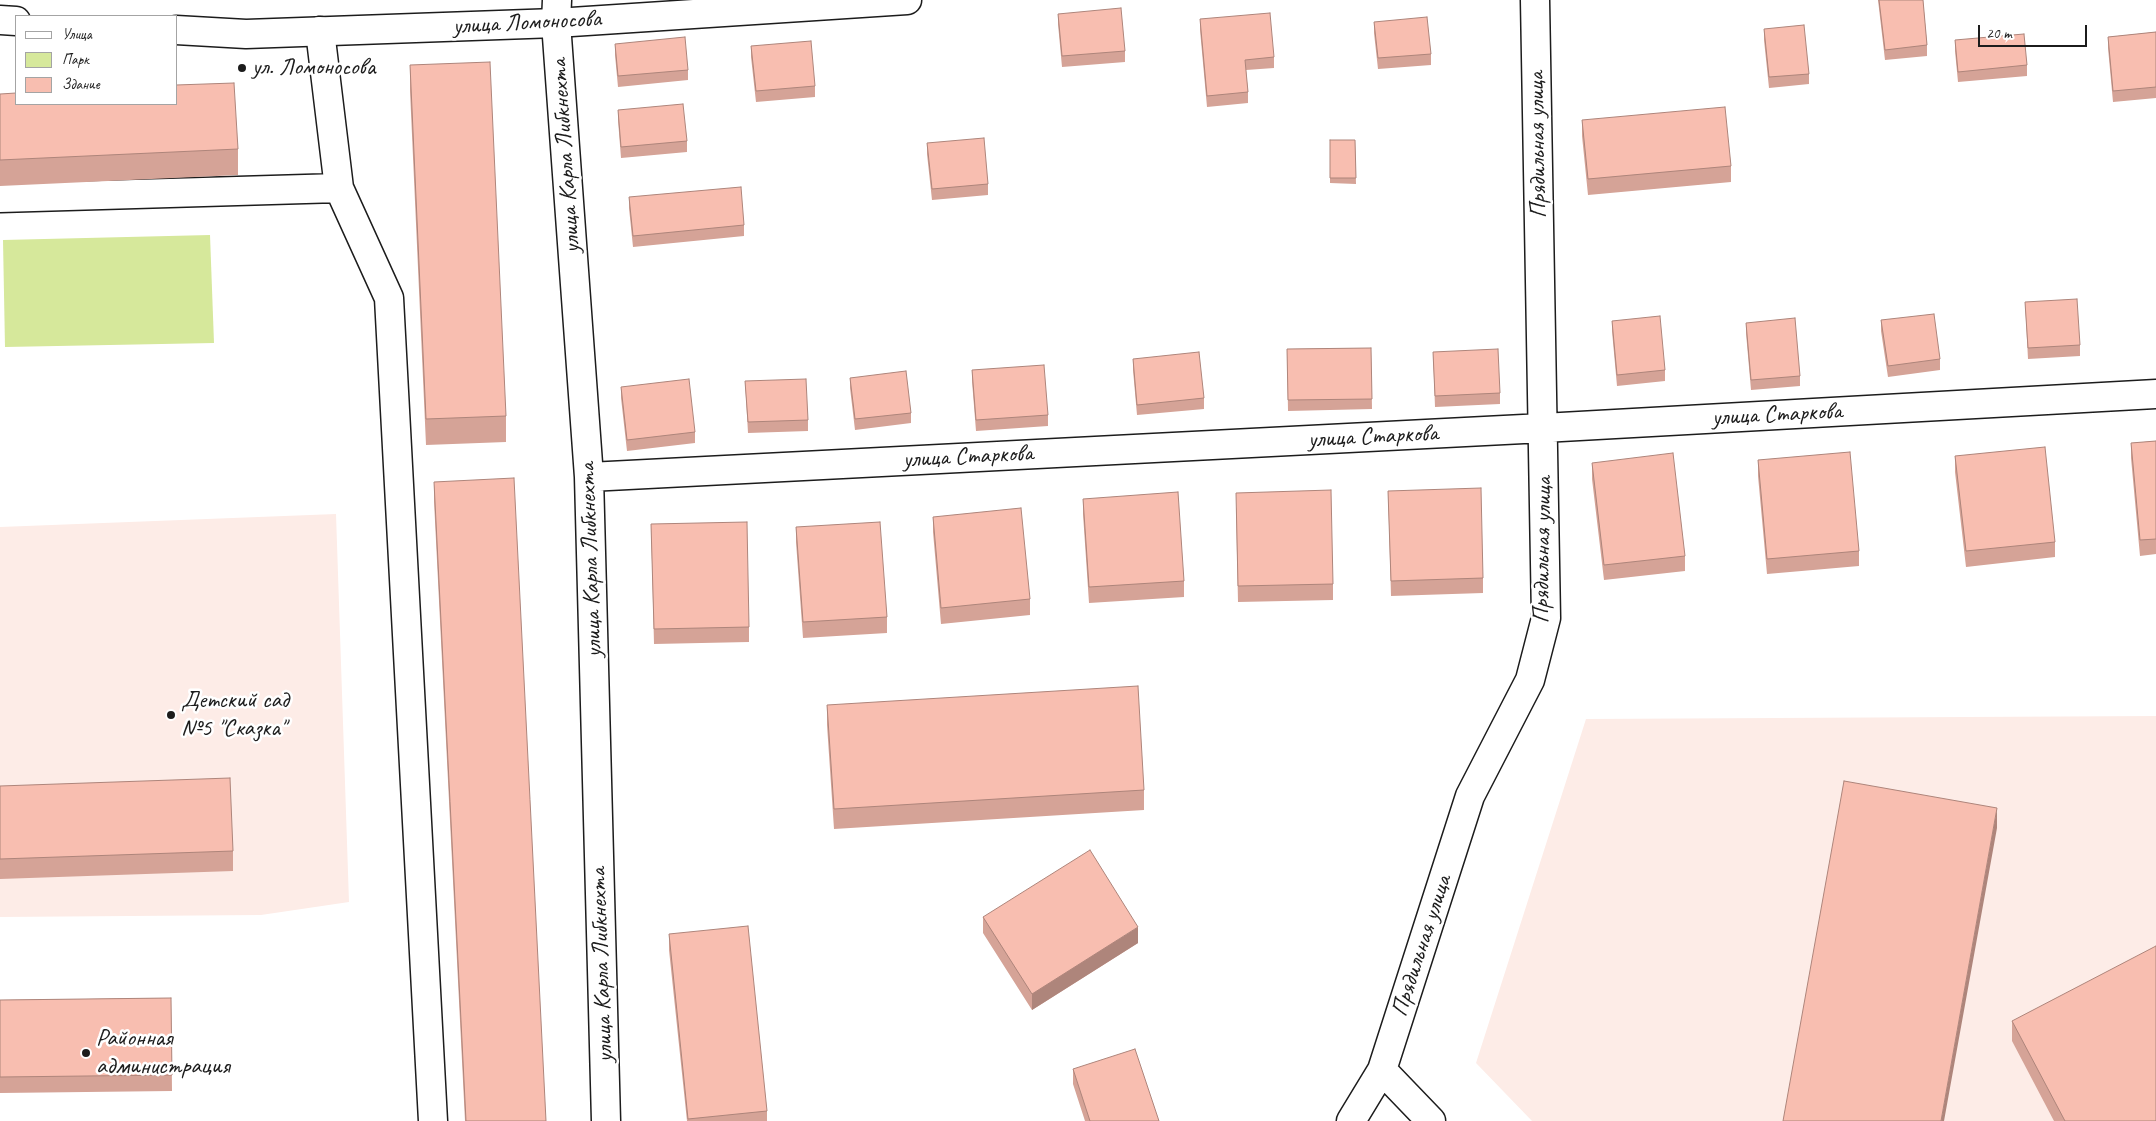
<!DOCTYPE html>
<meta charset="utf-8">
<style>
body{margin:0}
#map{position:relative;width:2156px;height:1121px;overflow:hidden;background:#fff;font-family:Caveat,sans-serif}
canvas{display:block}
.legend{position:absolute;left:15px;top:15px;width:162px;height:90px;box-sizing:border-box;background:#fff;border:1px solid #a4a4a4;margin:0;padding:6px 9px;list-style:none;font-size:15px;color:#1c1c1c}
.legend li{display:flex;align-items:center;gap:10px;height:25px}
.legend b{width:25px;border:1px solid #a4a4a4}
.scale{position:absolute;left:1978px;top:25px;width:109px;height:22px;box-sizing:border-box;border:2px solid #1c1c1c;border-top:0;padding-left:6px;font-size:15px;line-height:18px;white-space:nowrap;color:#1c1c1c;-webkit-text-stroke:4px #fff;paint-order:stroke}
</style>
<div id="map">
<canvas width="2156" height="1121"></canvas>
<ul class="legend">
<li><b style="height:6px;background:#fff"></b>Улица</li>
<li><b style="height:14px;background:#d6e89b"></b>Парк</li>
<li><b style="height:14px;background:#f8beb0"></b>Здание</li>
</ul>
<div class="scale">20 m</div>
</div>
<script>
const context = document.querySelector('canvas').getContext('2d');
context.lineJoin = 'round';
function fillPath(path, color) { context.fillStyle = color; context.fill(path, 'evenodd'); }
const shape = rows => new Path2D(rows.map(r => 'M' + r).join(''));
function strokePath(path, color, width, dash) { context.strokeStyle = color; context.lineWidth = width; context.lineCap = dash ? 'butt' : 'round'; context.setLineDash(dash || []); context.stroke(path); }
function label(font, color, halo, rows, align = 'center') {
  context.font = font + ' Caveat,sans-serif'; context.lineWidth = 5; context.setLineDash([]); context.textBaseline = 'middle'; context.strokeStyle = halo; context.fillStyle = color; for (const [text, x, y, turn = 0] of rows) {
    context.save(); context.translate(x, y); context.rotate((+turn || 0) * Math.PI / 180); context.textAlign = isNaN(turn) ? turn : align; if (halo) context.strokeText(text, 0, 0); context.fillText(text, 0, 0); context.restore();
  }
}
fillPath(shape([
 [336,514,349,902,261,915,0,917,0,527],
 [2156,716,2156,1121,1532,1121,1476,1063,1586,719]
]), '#fdece7');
fillPath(shape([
 [210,235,214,343,5,347,3,240]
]), '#d6e89b');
const minor = shape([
 [557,0,556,23,589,477,606,1121],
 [320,31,339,188,389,298,433,1121],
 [0,198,339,188],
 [589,477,1543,428,2156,394],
 [1382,1070,1431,1121],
 [1351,1121,1382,1070,1470,796,1530,680,1546,618,1535,0]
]);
const major = shape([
 [0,20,16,21],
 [176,30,246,34,556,23,907,0]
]);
strokePath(minor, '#1c1c1c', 31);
strokePath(major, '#1c1c1c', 31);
strokePath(minor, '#fff', 28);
strokePath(major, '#fff', 28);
fillPath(shape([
 [1878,0,1923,0,1927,45,1927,56,1885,60],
 [1058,14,1125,51,1125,62,1062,67,1058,24],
 [1200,19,1274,57,1274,68,1246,70,1248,92,1248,103,1207,107,1200,30],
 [1374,22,1431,54,1431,65,1378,69,1374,33],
 [1764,29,1809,74,1809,84,1769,88,1764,40],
 [2156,32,2156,98,2113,102,2108,48,2108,37],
 [1955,40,2027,65,2027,76,1958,82,1955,51],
 [615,44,688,70,688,80,618,87,615,55],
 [751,46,815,86,815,97,756,102,751,57],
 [410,65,506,416,506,442,426,445,410,91],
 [0,94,238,149,238,175,0,186],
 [618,110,687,141,687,152,621,158,618,120],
 [1582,120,1731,166,1731,182,1588,195,1582,136],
 [1330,140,1355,140,1356,184,1330,183],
 [927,143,988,184,988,195,932,200,927,154],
 [629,197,744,225,744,236,633,247,629,208],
 [2025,302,2080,345,2080,356,2028,359],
 [1881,320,1940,359,1940,370,1888,377,1881,331],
 [1612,321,1665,370,1665,381,1617,386,1612,331],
 [1746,323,1800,376,1800,386,1751,390,1746,333],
 [1371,348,1372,409,1288,411,1287,349],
 [1433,352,1500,393,1500,404,1435,407],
 [1133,359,1204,398,1204,409,1137,415,1133,370],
 [972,370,1048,415,1048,426,976,431,972,381],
 [850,378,911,413,911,423,855,430,850,388],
 [745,381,808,420,808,431,748,433],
 [621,387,695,432,695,443,627,451,621,398],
 [2156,441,2156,554,2140,556,2131,458,2131,443],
 [1955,456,2055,542,2055,557,1966,567,1955,472],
 [1758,460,1859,551,1859,566,1767,574,1758,476],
 [1592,463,1685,556,1685,571,1604,580,1592,479],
 [434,482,546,1121,465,1121,434,501],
 [1388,491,1483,578,1483,593,1391,596],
 [1083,499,1184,581,1184,597,1089,603,1083,514],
 [1236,508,1333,584,1333,600,1238,602],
 [933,517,1030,599,1030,615,941,624,933,532],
 [651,524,749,627,749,642,654,644],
 [796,527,887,617,887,633,803,638,796,542],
 [827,705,1144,790,1144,810,834,829,827,725],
 [0,786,233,851,233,871,0,879],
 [983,917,1138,943,1032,1010,983,933],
 [669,934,767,1111,767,1121,687,1121,669,950],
 [171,998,172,1091,0,1093,0,1000],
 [2012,1021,2156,1121,2054,1121,2012,1041],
 [1073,1069,1159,1121,1085,1121,1073,1084]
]), '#d5a397');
fillPath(shape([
 [1997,808,1997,828,1944,1121,1941,1121],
 [1138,927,1138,943,1032,1010,1032,994]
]), '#ae857b');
const building = shape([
 [1879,0,1923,0,1927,45,1885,50,1879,0],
 [1121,8,1125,51,1062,56,1058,14,1121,8],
 [1270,13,1274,57,1245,60,1248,92,1207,96,1200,19,1270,13],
 [1427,17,1431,54,1378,58,1374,22,1427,17],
 [1804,25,1809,74,1769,77,1764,29,1804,25],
 [2156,32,2156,87,2113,91,2108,37,2156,32],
 [2024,34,2027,65,1958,72,1955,40,2024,34],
 [685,37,688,70,618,76,615,44,685,37],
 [811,41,815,86,756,91,751,46,811,41],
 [490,62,506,416,426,419,410,65,490,62],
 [234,83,238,149,0,160,0,94,16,93,16,104,176,104,176,85,234,83],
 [683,104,687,141,621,147,618,110,683,104],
 [1725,107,1731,166,1588,179,1582,120,1725,107],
 [984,138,988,184,932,189,927,143,984,138],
 [1330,140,1355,140,1356,178,1330,178,1330,140],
 [741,187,744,225,633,236,629,197,741,187],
 [2077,299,2080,345,2028,348,2025,302,2077,299],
 [1934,314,1940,359,1888,366,1881,320,1934,314],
 [1660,316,1665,370,1617,375,1612,321,1660,316],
 [1795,318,1800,376,1751,380,1746,323,1795,318],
 [1371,348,1372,399,1288,400,1287,349,1371,348],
 [1498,349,1500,393,1435,396,1433,352,1498,349],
 [1199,352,1204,398,1137,405,1133,359,1199,352],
 [1044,365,1048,415,976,420,972,370,1044,365],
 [906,371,911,413,855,419,850,378,906,371],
 [689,379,695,432,627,440,621,387,689,379],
 [806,379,808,420,748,422,745,381,806,379],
 [2156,441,2156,539,2140,540,2131,443,2156,441],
 [2045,447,2055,542,1966,551,1955,456,2045,447],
 [1850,452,1859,551,1767,559,1758,460,1850,452],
 [1673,453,1685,556,1604,565,1592,463,1673,453],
 [514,478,546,1121,466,1121,434,482,514,478],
 [1481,488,1483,578,1391,581,1388,491,1481,488],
 [1331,490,1333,584,1238,586,1236,493,1331,490],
 [1178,492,1184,581,1089,587,1083,499,1178,492],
 [1021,508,1030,599,941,608,933,517,1021,508],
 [747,522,749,627,654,629,651,524,747,522],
 [880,522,887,617,803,622,796,527,880,522],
 [1138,686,1144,790,834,809,827,705,1138,686],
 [230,778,233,851,0,859,0,786,230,778],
 [1844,781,1997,808,1941,1121,1783,1121,1844,781],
 [1090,850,1138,927,1032,994,983,917,1090,850],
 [748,926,767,1111,688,1119,669,934,748,926],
 [2156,946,2156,1121,2065,1121,2012,1021,2156,946],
 [171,998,172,1075,0,1077,0,1000,171,998],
 [1135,1049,1159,1121,1090,1121,1073,1069,1135,1049]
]);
fillPath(building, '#f8beb0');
strokePath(building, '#ae857b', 1);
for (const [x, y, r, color] of [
 [242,68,5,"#1c1c1c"],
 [171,715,5,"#1c1c1c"],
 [86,1053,5,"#1c1c1c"]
]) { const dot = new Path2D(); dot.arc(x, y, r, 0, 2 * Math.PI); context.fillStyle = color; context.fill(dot); strokePath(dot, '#fff', 2); }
label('24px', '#1c1c1c', '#fff', [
 ["улица Ломоносова",527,23,-3],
 ["Прядильная улица",1538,145,-91],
 ["улица Карла Либкнехта",566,156,-94],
 ["улица Старкова",1777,415,-3],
 ["улица Старкова",1373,437,-3],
 ["улица Старкова",968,457,-3],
 ["Прядильная улица",1543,550,-89],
 ["улица Карла Либкнехта",591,560,-92],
 ["Прядильная улица",1422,946,-72],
 ["улица Карла Либкнехта",602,965,-92]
]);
label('24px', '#1c1c1c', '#fff', [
 ["ул. Ломоносова",252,68],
 ["Детский сад",181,701],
 ["№5 \"Сказка\"",181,729],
 ["Районная",96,1039],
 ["администрация",96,1067]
], 'left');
</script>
